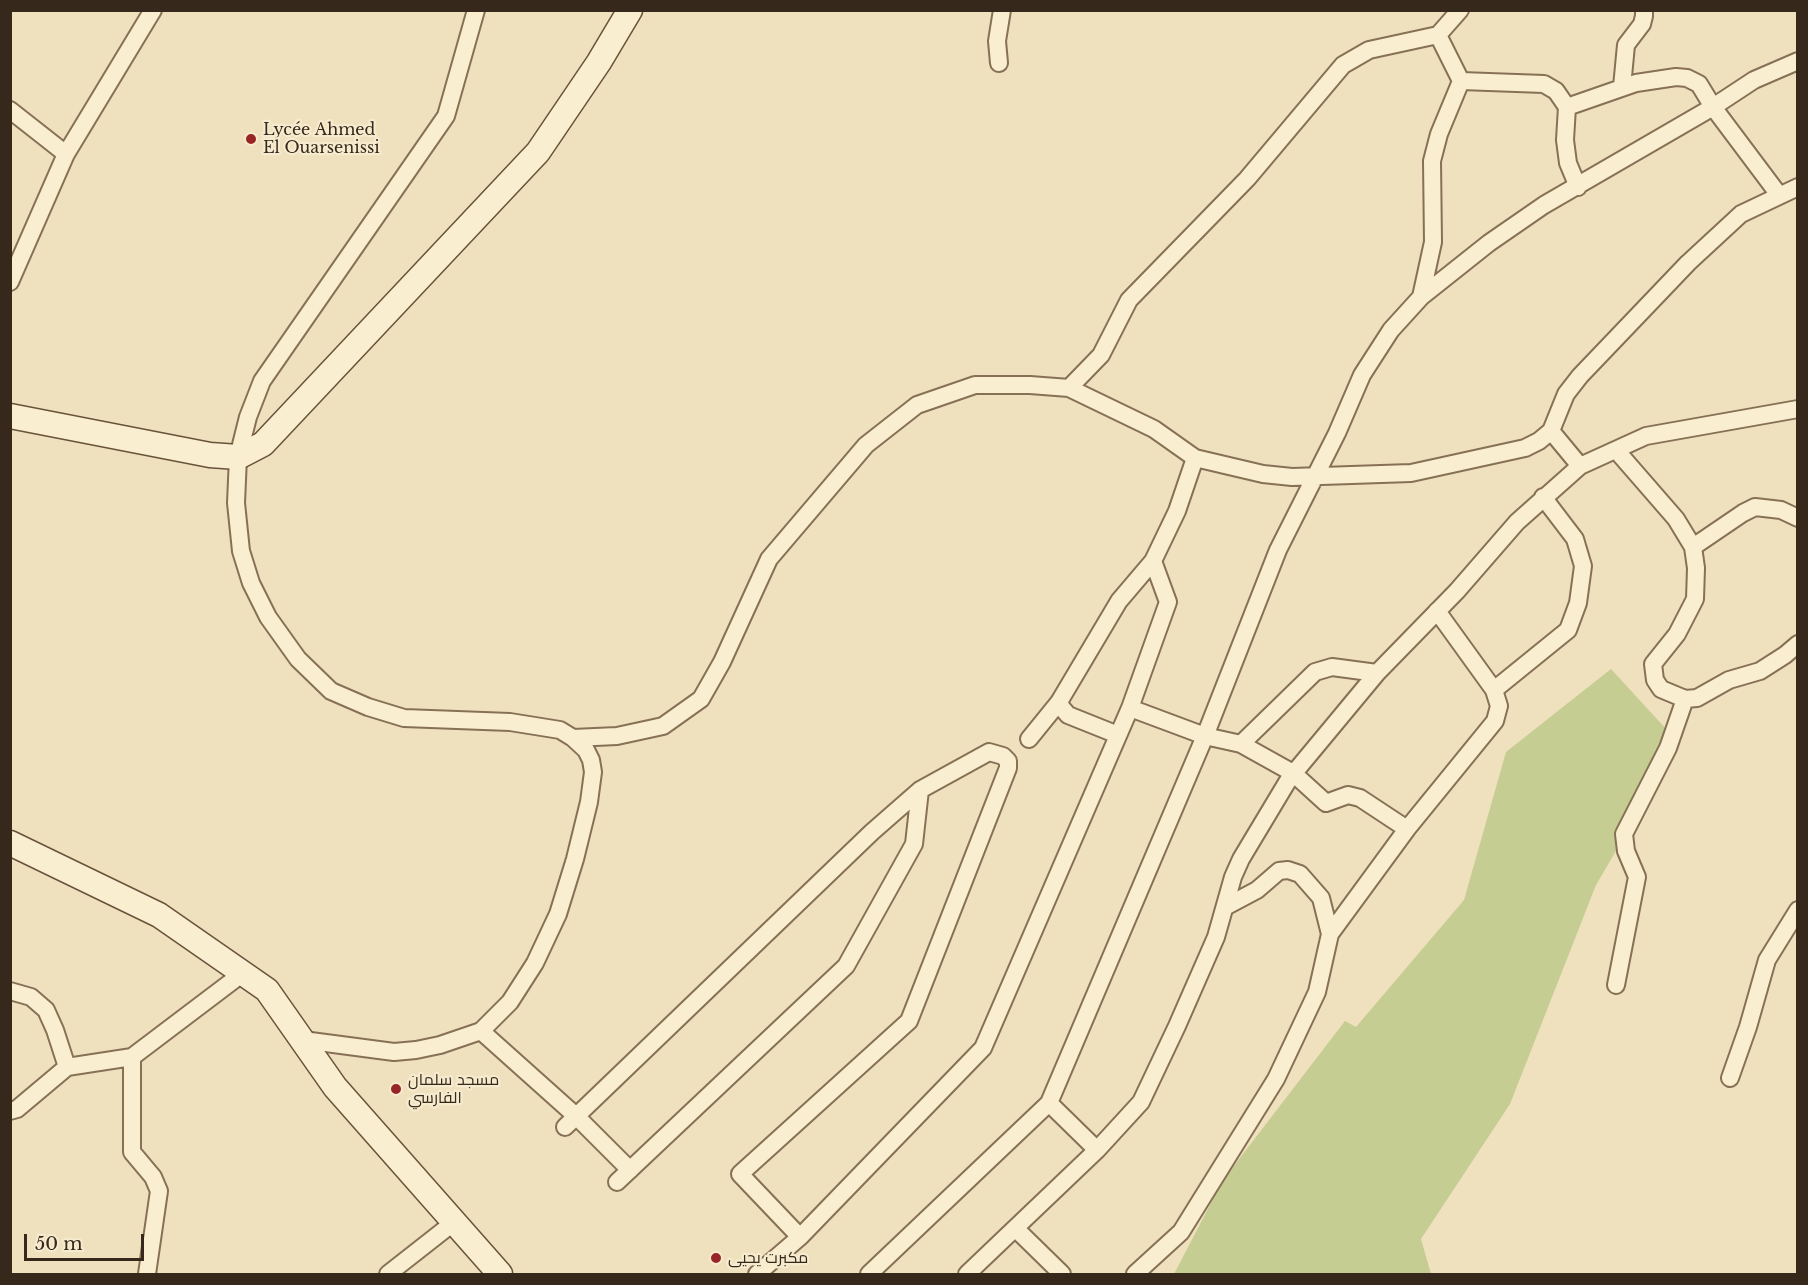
<!DOCTYPE html>
<meta charset="utf-8">
<style>
body{margin:0}
#map{position:relative;width:1808px;height:1285px;overflow:hidden;background:#efe0be;font-family:"Libre Baskerville",serif}
canvas{display:block}
.frame{position:absolute;inset:0;border:12px solid #36291b;pointer-events:none}
.scale{position:absolute;left:24px;top:1234px;width:120px;height:27px;box-sizing:border-box;border:3px solid #36291b;border-top:0;padding-left:8px;font-size:18px;line-height:21px;white-space:nowrap;color:#36291b;-webkit-text-stroke:4px #f6ebce;paint-order:stroke}
</style>
<div id="map">
<canvas width="1808" height="1285"></canvas>
<div class="frame"></div>
<div class="scale">50 m</div>
</div>
<script>
const context = document.querySelector('canvas').getContext('2d');
context.lineJoin = 'round';
function fillPath(path, color) { context.fillStyle = color; context.fill(path, 'evenodd'); }
const shape = rows => new Path2D(rows.map(r => 'M' + r).join(''));
function strokePath(path, color, width, dash) { context.strokeStyle = color; context.lineWidth = width; context.lineCap = dash ? 'butt' : 'round'; context.setLineDash(dash || []); context.stroke(path); }
function label(font, color, halo, rows, align = 'center') {
  context.font = font + ' "Libre Baskerville",Cairo,serif'; context.lineWidth = 4.5; context.setLineDash([]); context.textBaseline = 'middle'; context.strokeStyle = halo; context.fillStyle = color; for (const [text, x, y, turn = 0] of rows) {
    context.save(); context.translate(x, y); context.rotate((+turn || 0) * Math.PI / 180); context.textAlign = isNaN(turn) ? turn : align; if (halo) context.strokeText(text, 0, 0); context.fillText(text, 0, 0); context.restore();
  }
}
fillPath(shape([
 [1611,669,1679,743,1596,885,1510,1104,1421,1239,1431,1274,1174,1274,1223,1180,1345,1021,1356,1027,1464,900,1506,752]
]), '#c6cd92');
const street = shape([
 [1438,35,1460,10],
 [999,63,997,41,1002,10],
 [1622,87,1626,45,1642,24,1644,16,1644,10],
 [10,110,66,154],
 [1578,187,1568,163,1565,140,1567,107,1636,83,1676,77,1687,78,1699,84,1713,107,1779,195],
 [10,282,66,154,153,10],
 [1421,297,1433,242,1432,161,1439,134,1461,81,1544,84,1556,91,1567,107],
 [1069,388,1101,355,1129,300,1247,179,1343,65,1369,50,1438,35,1461,81],
 [1551,431,1580,466,1646,436,1798,409],
 [1616,450,1676,519,1693,547,1696,568,1695,599,1677,634,1653,664,1655,680,1661,689,1685,699,1697,698,1729,680,1760,671,1785,655,1798,644],
 [1693,547,1743,513,1755,507,1781,510,1798,518],
 [1494,690,1568,630,1578,603,1583,566,1575,539,1543,497],
 [1130,708,1168,602,1153,561],
 [1118,735,1068,715,1062,708,1059,702,1119,601,1153,561,1177,511,1195,458],
 [573,738,617,736,663,726,701,699,722,662,769,559,866,445,917,405,975,385,1030,385,1069,388,1154,429,1195,458,1263,474,1292,477,1411,473,1525,448,1539,441,1551,431,1566,394,1580,376,1688,263,1741,214,1798,187],
 [1029,739,1059,702],
 [1241,744,1315,672,1332,667,1377,673],
 [1330,934,1407,829,1495,721,1499,706,1494,690,1437,611],
 [1616,985,1637,877,1626,851,1624,834,1668,748,1685,699],
 [10,991,31,997,46,1010,55,1030,67,1067,17,1109,10,1111],
 [481,1031,576,1116,630,1170],
 [303,1040,394,1052,416,1050,440,1045,481,1031,510,1002,535,963,558,914,575,859,589,802,593,772,591,760,586,750,573,738,560,730,510,722,404,718,368,707,331,691,298,659,268,617,251,583,241,551,236,503,238,457,248,417,262,381,446,116,476,10],
 [132,1057,132,1152,153,1177,159,1191,147,1274],
 [67,1067,132,1057,243,973],
 [1730,1078,1748,1027,1767,960,1798,910],
 [1049,1103,1097,1150],
 [565,1127,872,832,920,790,989,752,1003,756,1008,761,1008,768,909,1021,740,1174,800,1237],
 [617,1182,846,966,914,844,920,790],
 [1015,1228,1062,1274],
 [388,1274,453,1223],
 [757,1274,800,1237,983,1048,1130,708,1205,736,1241,744,1293,773,1326,803,1348,795,1360,798,1407,829],
 [869,1274,1049,1103,1205,736,1278,550,1337,433,1362,375,1391,330,1421,297,1489,243,1544,205,1713,107,1754,80,1798,61],
 [967,1274,1097,1150,1141,1102,1177,1026,1216,937,1233,877,1241,859,1289,779,1377,673,1457,591,1517,522,1580,466],
 [1135,1274,1181,1232,1276,1079,1317,992,1330,934,1321,898,1300,874,1288,870,1279,871,1257,890,1225,907]
]);
const secondary = shape([
 [10,416,210,455,238,457,263,444,538,152,599,62,630,10],
 [10,843,159,915,267,990,335,1087,500,1274]
]);
strokePath(street, '#877156', 20);
strokePath(secondary, '#69523a', 27);
strokePath(street, '#faeed1', 16);
strokePath(secondary, '#faeed1', 24);
for (const [x, y, r, color] of [
 [251,139,6,"#982525"],
 [396,1089,6,"#982525"],
 [716,1258,6,"#982525"]
]) { const dot = new Path2D(); dot.arc(x, y, r, 0, 2 * Math.PI); context.fillStyle = color; context.fill(dot); strokePath(dot, '#f6ebce', 2); }
label('16px', '#36291b', '#f6ebce', [
 ["Lycée Ahmed",263,130],
 ["El Ouarsenissi",263,148],
 ["مسجد سلمان",408,1080],
 ["الفارسي",408,1098],
 ["مكبرت يحيى",728,1258]
], 'left');
</script>
